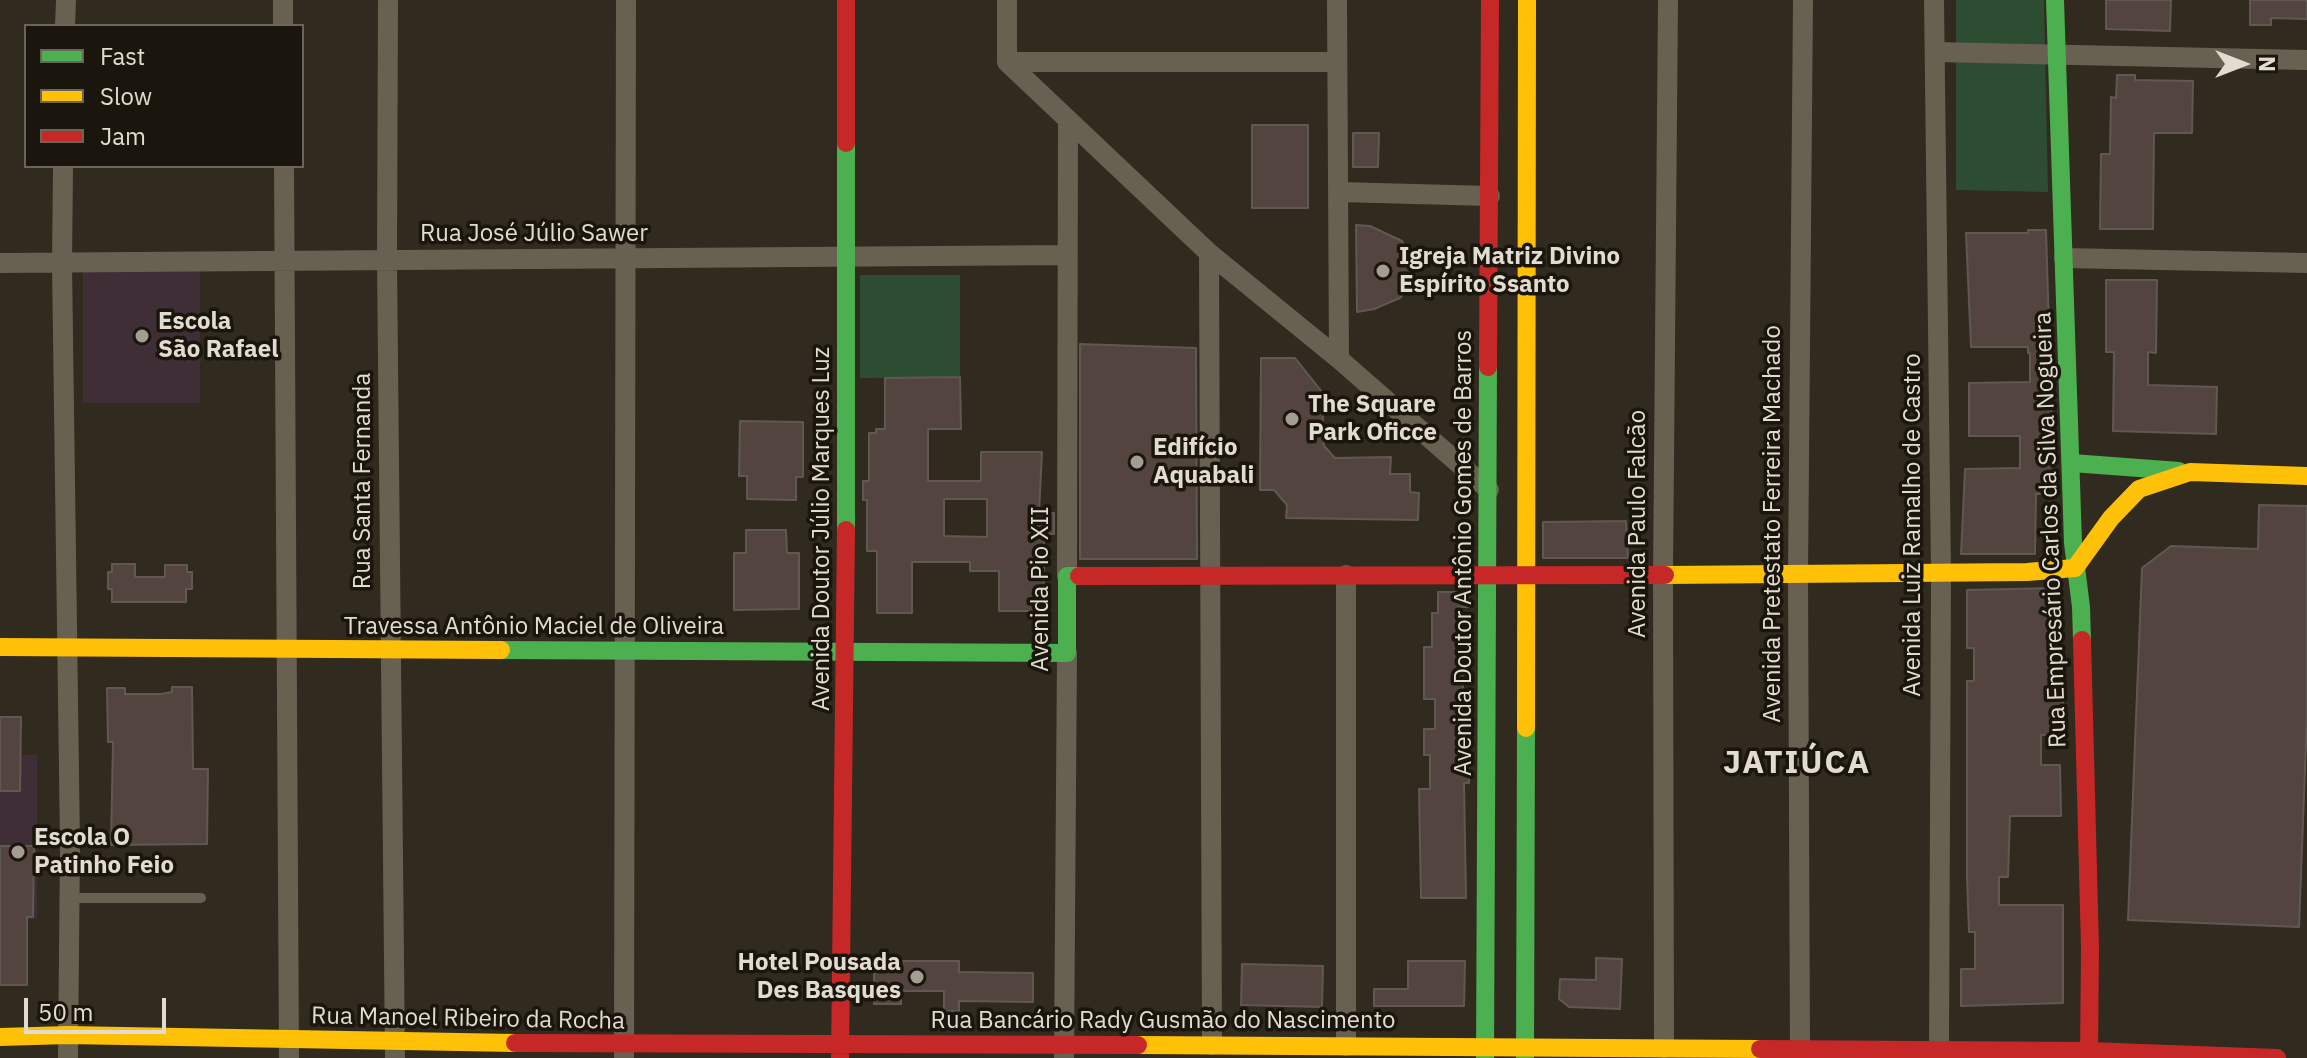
<!DOCTYPE html>
<meta charset="utf-8">
<style>
body{margin:0}
#map{position:relative;width:2307px;height:1058px;overflow:hidden;background:#302a1f;font-family:"IBM Plex Sans",sans-serif}
canvas{display:block}
.legend{position:absolute;left:24px;top:24px;width:280px;height:144px;box-sizing:border-box;background:#1a150d;border:2px solid #6a645b;margin:0;padding:10px 14px;list-style:none;font-size:24px;color:#e2dbcf}
.legend li{display:flex;align-items:center;gap:16px;height:40px}
.legend b{width:40px;border:2px solid #6a645b}
.north{position:absolute;left:2203px;top:24px;width:80px;height:80px;-webkit-text-stroke:6px #1a150d;paint-order:stroke;rotate:90deg;font-size:22px;font-weight:700;line-height:32px;text-align:center;color:#e2dbcf}
.north::after{content:'';display:block;margin:auto;width:28px;height:36px;background:#e2dbcf;clip-path:polygon(50% 0,100% 100%,50% 72%,0 100%)}
.scale{position:absolute;left:24px;top:998px;width:142px;height:36px;box-sizing:border-box;border:4px solid #e2dbcf;border-top:0;padding-left:10px;font-size:24px;line-height:28px;white-space:nowrap;color:#e2dbcf;-webkit-text-stroke:6px #1a150d;paint-order:stroke}
</style>
<div id="map">
<canvas width="2307" height="1058"></canvas>
<ul class="legend">
<li><b style="height:10px;background:#4caf50"></b>Fast</li>
<li><b style="height:10px;background:#ffc107"></b>Slow</li>
<li><b style="height:10px;background:#c62828"></b>Jam</li>
</ul>
<div class="north">N</div>
<div class="scale">50 m</div>
</div>
<script>
const context = document.querySelector('canvas').getContext('2d');
context.lineJoin = 'round';
function fillPath(path, color) { context.fillStyle = color; context.fill(path, 'evenodd'); }
const shape = rows => new Path2D(rows.map(r => 'M' + r).join(''));
function strokePath(path, color, width, dash) { context.strokeStyle = color; context.lineWidth = width; context.lineCap = dash ? 'butt' : 'round'; context.setLineDash(dash || []); context.stroke(path); }
function label(font, color, halo, rows, align = 'center') {
  context.font = font + ' "IBM Plex Sans",sans-serif'; context.lineWidth = 7; context.setLineDash([]); context.textBaseline = 'middle'; context.strokeStyle = halo; context.fillStyle = color; for (const [text, x, y, turn = 0] of rows) {
    context.save(); context.translate(x, y); context.rotate((+turn || 0) * Math.PI / 180); context.textAlign = isNaN(turn) ? turn : align; if (halo) context.strokeText(text, 0, 0); context.fillText(text, 0, 0); context.restore();
  }
}
fillPath(shape([
 [83,270,200,270,200,403,83,403],
 [0,755,37,755,37,919,0,919]
]), '#3f2e35');
fillPath(shape([
 [1956,0,2044,0,2048,192,1956,190],
 [860,275,960,275,960,377,860,378]
]), '#2c4d31');
const building = shape([
 [2106,0,2171,0,2170,31,2106,29,2106,0],
 [2250,0,2307,0,2307,19,2271,18,2271,25,2250,25,2250,0],
 [2117,75,2135,75,2135,80,2193,81,2192,133,2154,133,2153,229,2100,229,2101,154,2110,154,2111,97,2116,98,2117,75],
 [1252,125,1308,125,1308,208,1252,208,1252,125],
 [1353,133,1379,133,1378,167,1353,167,1353,133],
 [1356,225,1370,226,1402,241,1409,256,1410,286,1400,298,1374,309,1357,312,1356,225],
 [2028,230,2046,230,2054,494,2036,494,2035,554,1961,554,1965,469,2020,468,2020,436,1969,436,1969,383,2030,382,2030,353,2028,353,2028,347,1971,347,1966,233,2028,233,2028,230],
 [2106,280,2157,280,2156,353,2148,352,2148,385,2217,387,2216,434,2113,431,2114,352,2106,352,2106,280],
 [1080,344,1196,348,1197,559,1080,559,1080,344],
 [1261,358,1295,358,1322,392,1324,446,1335,458,1391,457,1390,474,1410,474,1410,492,1419,493,1418,520,1286,518,1287,505,1274,490,1260,490,1261,358],
 [960,377,961,429,928,429,928,481,981,481,981,452,1042,452,1039,513,1054,513,1054,534,1044,534,1044,611,999,611,999,571,970,571,970,562,912,562,912,613,877,613,877,551,867,551,867,500,863,500,863,481,869,481,869,433,876,433,876,429,885,429,885,378,960,377],
 [944,499,987,499,987,537,944,536,944,499],
 [740,421,803,422,803,477,796,477,796,500,747,499,747,476,739,476,740,421],
 [2259,505,2307,506,2307,716,2299,927,2128,920,2142,568,2171,546,2258,549,2259,505],
 [1626,521,1628,558,1543,558,1543,522,1626,521],
 [746,530,786,530,787,553,799,553,799,609,734,610,734,553,746,553,746,530],
 [112,564,135,564,135,577,165,577,165,565,187,565,187,572,192,572,192,589,186,589,186,602,112,602,112,589,108,589,108,572,112,572,112,564],
 [2055,588,2057,676,2064,676,2062,734,2041,735,2041,765,2060,765,2061,816,2010,816,2008,877,1999,877,1999,905,2063,905,2063,1003,1961,1006,1961,969,1975,969,1975,932,1969,932,1967,877,1967,681,1974,681,1974,648,1967,648,1967,590,2055,588],
 [1438,592,1469,592,1469,607,1458,607,1457,643,1457,673,1463,673,1463,700,1469,700,1466,760,1469,760,1469,783,1464,783,1466,898,1421,898,1419,789,1430,789,1430,755,1424,755,1424,729,1435,729,1435,699,1424,699,1424,647,1432,647,1432,613,1438,613,1438,592],
 [172,687,192,687,193,769,208,769,207,844,111,845,113,742,108,742,107,688,125,688,125,694,161,694,172,692,172,687],
 [0,717,21,717,20,791,0,791,0,717],
 [0,846,34,846,33,917,27,917,27,985,0,985,0,846],
 [1596,958,1622,959,1620,1009,1569,1007,1559,999,1560,979,1596,980,1596,958],
 [874,961,959,961,959,972,1033,973,1033,1002,959,1001,959,1011,944,1011,944,991,901,991,901,1004,874,1004,874,961],
 [1408,961,1465,961,1464,1006,1374,1006,1374,989,1408,989,1408,961],
 [1242,964,1323,966,1322,1007,1241,1005,1242,964]
]);
fillPath(building, '#54443f');
strokePath(building, '#605853', 2);
strokePath(shape([
 [70,898,201,898]
]), '#686051', 10);
strokePath(shape([
 [283,0,283,26],
 [388,0,387,261,395,1058],
 [1007,0,1007,62,1209,253,1339,359,1489,490],
 [1337,0,1339,359],
 [1934,0,1941,573,1939,1050],
 [65,26,66,0],
 [1935,52,2307,60],
 [1007,62,1336,62],
 [63,166,62,264,70,845,68,1058],
 [284,166,289,1058],
 [1339,192,1490,196],
 [1209,253,1212,1045],
 [2064,258,2307,263],
 [0,263,1068,255],
 [1346,575,1346,1046],
 [1067,576,1068,121],
 [1664,1048,1663,574,1668,0],
 [1800,1049,1798,575,1803,0],
 [624,1056,626,0],
 [1064,1057,1067,653]
]), '#686051', 20);
strokePath(shape([
 [2055,0,2073,543,2081,607,2082,640],
 [846,143,846,530],
 [2072,463,2179,471],
 [501,650,1067,653,1067,576,1079,576],
 [1485,1058,1488,367],
 [1525,1058,1526,728]
]), '#4caf50', 18);
strokePath(shape([
 [2075,568,2111,518,2139,489,2190,472,2307,476],
 [1665,575,2027,572,2075,568],
 [0,647,501,650],
 [1526,728,1527,0],
 [0,1037,68,1035,515,1043],
 [1138,1045,1760,1049]
]), '#ffc107', 18);
strokePath(shape([
 [846,0,846,143],
 [1488,367,1490,0],
 [1079,576,1665,575],
 [2082,640,2090,948,2089,1058],
 [515,1043,1138,1045],
 [1760,1049,2089,1051,2277,1058],
 [840,1058,846,530]
]), '#c62828', 18);
for (const [x, y, r, color] of [
 [1383,271,8,"#a49d91"],
 [142,336,8,"#a49d91"],
 [1292,419,8,"#a49d91"],
 [1137,462,8,"#a49d91"],
 [18,852,8,"#a49d91"],
 [917,977,8,"#a49d91"]
]) { const dot = new Path2D(); dot.arc(x, y, r, 0, 2 * Math.PI); context.fillStyle = color; context.fill(dot); strokePath(dot, '#1a150d', 3); }
label('24px', '#e2dbcf', '#1a150d', [
 ["Rua José Júlio Sawer",534,234],
 ["Rua Santa Fernanda",363,481,-90],
 ["Avenida Paulo Falcão",1638,524,-90],
 ["Avenida Pretestato Ferreira Machado",1773,524,-90],
 ["Avenida Luiz Ramalho de Castro",1913,525,-90],
 ["Avenida Doutor Júlio Marques Luz",822,529,-90],
 ["Rua Empresário Carlos da Silva Nogueira",2051,530,-92],
 ["Avenida Doutor Antônio Gomes de Barros",1464,553,-90],
 ["Avenida Pio XII",1041,589,-90],
 ["Travessa Antônio Maciel de Oliveira",534,627],
 ["Rua Manoel Ribeiro da Rocha",468,1019,1],
 ["Rua Bancário Rady Gusmão do Nascimento",1163,1021]
]);
label('bold 24px', '#e2dbcf', '#1a150d', [
 ["Igreja Matriz Divino",1399,257],
 ["Espírito Ssanto",1399,285],
 ["Escola",158,322],
 ["São Rafael",158,350],
 ["The Square",1308,405],
 ["Park Oficce",1308,433],
 ["Edifício",1153,448],
 ["Aquabali",1153,476],
 ["Escola O",34,838],
 ["Patinho Feio",34,866],
 ["Hotel Pousada",901,963,"right"],
 ["Des Basques",901,991,"right"]
], 'left');
context.letterSpacing = '2px';
label('bold 32px', '#e2dbcf', '#1a150d', [
 ["JATIÚCA",1797,764]
]);
context.letterSpacing = '0px';
</script>
